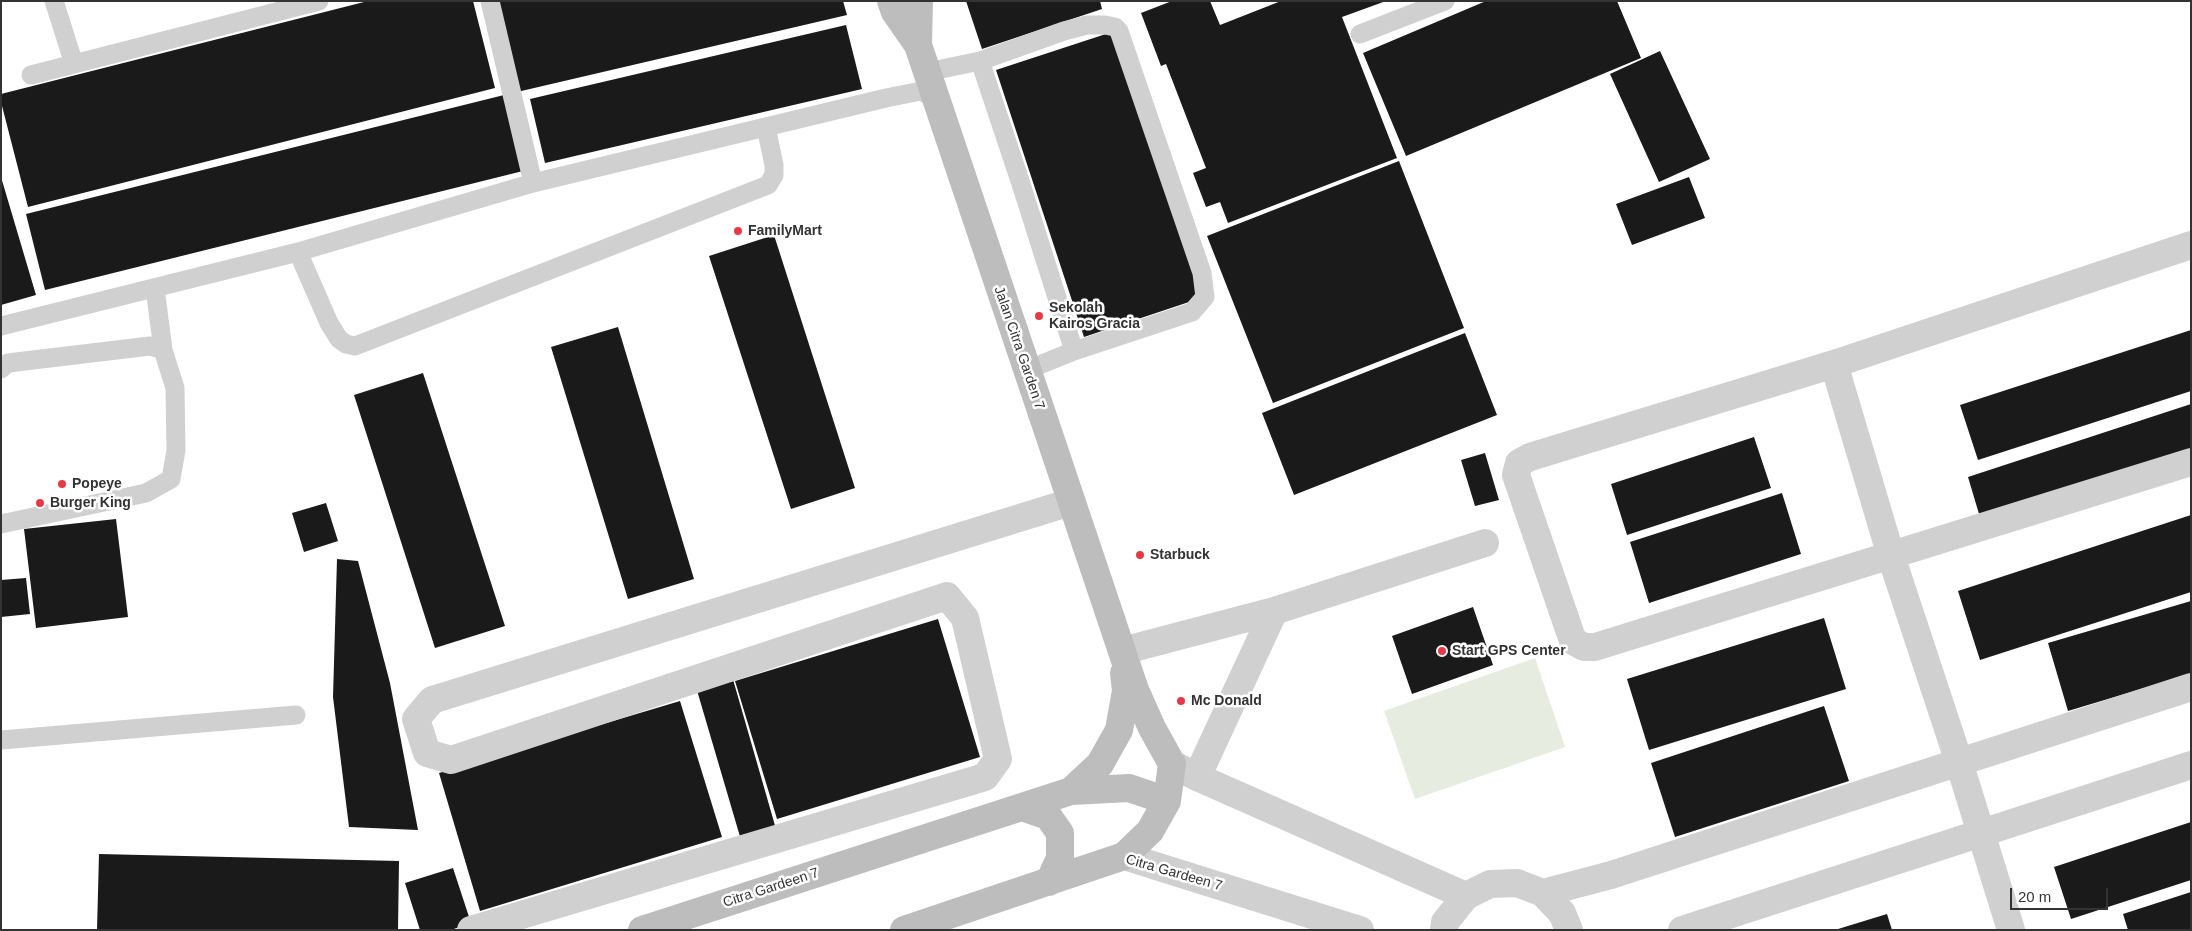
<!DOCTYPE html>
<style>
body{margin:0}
#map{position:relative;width:2192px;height:931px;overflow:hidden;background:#fff;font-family:Arial,sans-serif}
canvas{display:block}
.frame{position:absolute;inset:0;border:2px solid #333;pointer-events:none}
.scale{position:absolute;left:2010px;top:888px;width:98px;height:22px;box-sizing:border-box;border:2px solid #333;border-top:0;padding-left:6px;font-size:15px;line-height:18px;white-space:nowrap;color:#333;-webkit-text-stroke:4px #fff;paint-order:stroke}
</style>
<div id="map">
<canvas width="2192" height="931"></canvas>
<div class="frame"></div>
<div class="scale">20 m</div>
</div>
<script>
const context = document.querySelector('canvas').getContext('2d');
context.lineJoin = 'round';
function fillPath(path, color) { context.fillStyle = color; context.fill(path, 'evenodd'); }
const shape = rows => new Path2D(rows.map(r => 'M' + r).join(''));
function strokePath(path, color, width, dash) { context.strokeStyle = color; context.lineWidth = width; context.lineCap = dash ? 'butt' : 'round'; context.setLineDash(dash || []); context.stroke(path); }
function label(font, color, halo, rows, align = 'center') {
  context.font = font + ' Arial,sans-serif'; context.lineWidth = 5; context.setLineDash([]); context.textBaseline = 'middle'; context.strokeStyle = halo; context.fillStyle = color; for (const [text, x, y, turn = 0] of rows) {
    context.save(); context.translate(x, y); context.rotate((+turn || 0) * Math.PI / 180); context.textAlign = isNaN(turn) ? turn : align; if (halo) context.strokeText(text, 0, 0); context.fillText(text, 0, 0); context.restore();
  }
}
fillPath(shape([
 [1535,658,1565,747,1415,799,1384,711]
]), '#e6ecdf');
fillPath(shape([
 [368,1,473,1,495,88,28,207,1,102,1,94],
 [496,1,843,1,847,15,517,92],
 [966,1,1100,1,1102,9,982,49],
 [1172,1,1210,1,1220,25,1281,1,1386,1,1342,17,1397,158,1228,223,1220,202,1206,207,1193,173,1206,168,1166,64,1161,66,1141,13],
 [1486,1,1617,1,1641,58,1406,156,1363,53],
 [846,25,862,89,545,163,530,99],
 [1115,31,1204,297,1084,337,996,70],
 [1660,51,1710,159,1659,182,1610,74],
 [504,95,523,171,45,290,26,214],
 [1399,161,1464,328,1273,403,1207,236],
 [1,177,36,295,1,305],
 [1689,177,1705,218,1632,245,1616,204],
 [774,235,855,488,791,509,709,256],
 [618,327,694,579,628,599,551,347],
 [2191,330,2191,391,1978,460,1960,405],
 [1465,333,1497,415,1294,495,1262,413],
 [423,373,505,626,435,648,354,395],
 [2191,404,2191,455,1982,524,1968,477],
 [1754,437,1771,488,1627,535,1611,484],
 [1485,453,1499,500,1475,506,1461,460],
 [1782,493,1801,554,1649,603,1630,542],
 [326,503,338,541,304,552,292,513],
 [2191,515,2191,592,1980,660,1958,591],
 [116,519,128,617,36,628,24,529],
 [337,559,358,561,390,683,418,830,349,827,333,697],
 [26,578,30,614,1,617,1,580],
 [2191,601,2191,674,2068,711,2048,643],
 [1473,607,1493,665,1412,694,1392,636],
 [1824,618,1846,689,1649,750,1627,679],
 [938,619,980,757,777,819,735,681],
 [732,676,776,829,741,840,696,687],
 [680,701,722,837,480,911,439,773],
 [1824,706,1849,781,1675,837,1651,763],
 [2191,822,2191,880,2071,919,2054,867],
 [99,854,399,861,398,930,97,930],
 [453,868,471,923,451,930,420,930,405,883],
 [2191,892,2191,930,2128,930,2123,914],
 [1887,914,1892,930,1838,930,1838,929]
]), '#1a1a1a');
strokePath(shape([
 [54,1,74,64],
 [490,1,533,183],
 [1360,34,1445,1],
 [980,61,1064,31,1087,25,1105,25,1115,27,1119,31,1202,273,1205,297,1192,312,1074,351],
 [927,72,980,61,1021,184,1074,351,1027,370],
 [31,75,319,1],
 [298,252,329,323,339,339,346,344,355,346,768,185,774,175,774,165,766,127],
 [155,288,163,350],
 [1,326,298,252,533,183,886,98,921,91,929,95,937,107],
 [1,369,8,363,150,346,163,350,175,388,176,450,171,479,146,493,1,524],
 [1,740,296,715]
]), '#d0d0d0', 19);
strokePath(shape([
 [2191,245,1834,364,1530,457,1519,463,1516,475,1573,641,1584,647,1595,647,2191,462],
 [1834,364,1891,556,1959,762,2011,930],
 [1122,651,1274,611,1485,543],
 [1172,764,1197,777,1466,896],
 [1197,777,1274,611],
 [1124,856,1360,930],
 [1543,893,1611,875,2191,687],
 [471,930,985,777,998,759,965,618,947,596,451,760,427,753,416,719,432,700,1071,502],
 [1444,930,1445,922,1466,896,1490,884,1517,883,1543,893,1562,913,1569,930],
 [1682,930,2191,765]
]), '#d0d0d0', 28);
strokePath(shape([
 [891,1,895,12,918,45,1135,690,1152,728,1172,764,1167,801,1150,831,1124,856,904,930],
 [918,45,919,1],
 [1071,791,1100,764,1119,730,1126,691,1124,673],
 [1022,807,1048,816,1060,833,1060,858,1049,882],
 [642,930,1071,791,1129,788,1167,801]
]), '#bdbdbd', 28);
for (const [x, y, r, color] of [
 [738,231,5,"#e63946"],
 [1039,316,5,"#e63946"],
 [62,484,5,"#e63946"],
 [40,503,5,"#e63946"],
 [1140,555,5,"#e63946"],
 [1442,651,5,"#e63946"],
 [1181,701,5,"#e63946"]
]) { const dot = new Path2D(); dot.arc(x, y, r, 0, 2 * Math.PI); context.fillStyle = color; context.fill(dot); strokePath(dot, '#fff', 2); }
label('bold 14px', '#333', '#fff', [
 ["FamilyMart",748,231],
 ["Sekolah",1049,308],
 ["Kairos Gracia",1049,324],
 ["Popeye",72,484],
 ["Burger King",50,503],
 ["Starbuck",1150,555],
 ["Start GPS Center",1452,651],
 ["Mc Donald",1191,701]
], 'left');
label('14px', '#333', '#fff', [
 ["Jalan Citra Garden 7",1019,348,71],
 ["Citra Gardeen 7",1174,873,16],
 ["Citra Gardeen 7",771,888,-18]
]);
</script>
